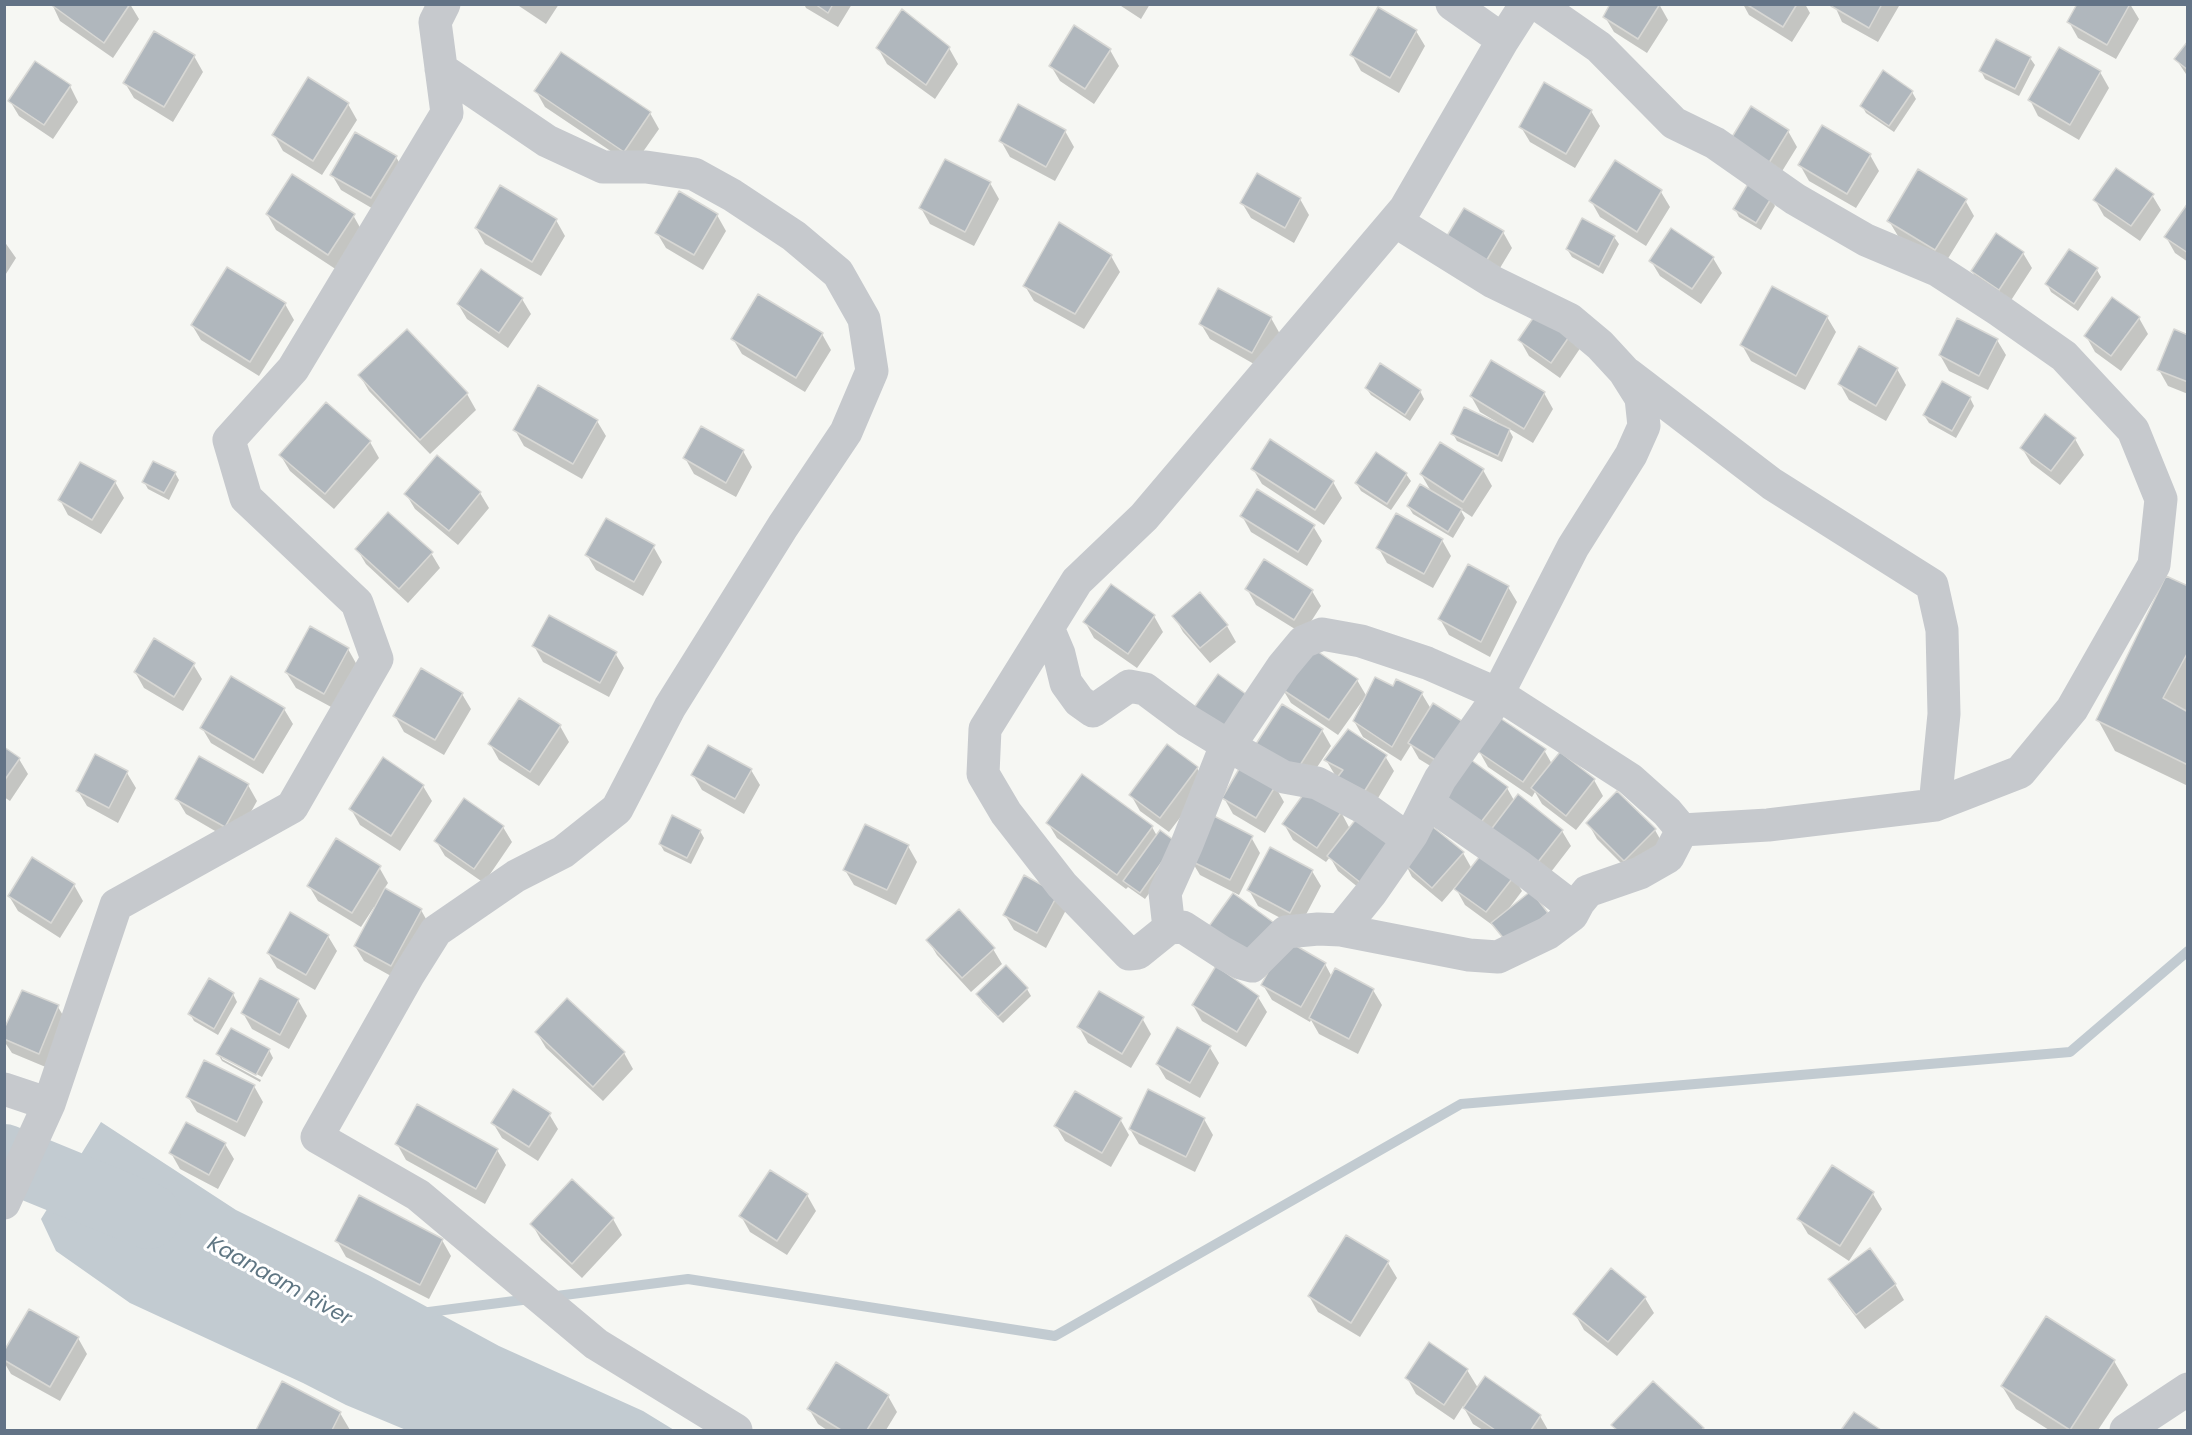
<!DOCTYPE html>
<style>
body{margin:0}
#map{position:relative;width:2192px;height:1435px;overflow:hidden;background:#f6f7f3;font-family:Poppins,sans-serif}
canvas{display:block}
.frame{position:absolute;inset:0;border:6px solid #637386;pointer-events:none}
</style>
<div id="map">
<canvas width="2192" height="1435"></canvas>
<div class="frame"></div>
</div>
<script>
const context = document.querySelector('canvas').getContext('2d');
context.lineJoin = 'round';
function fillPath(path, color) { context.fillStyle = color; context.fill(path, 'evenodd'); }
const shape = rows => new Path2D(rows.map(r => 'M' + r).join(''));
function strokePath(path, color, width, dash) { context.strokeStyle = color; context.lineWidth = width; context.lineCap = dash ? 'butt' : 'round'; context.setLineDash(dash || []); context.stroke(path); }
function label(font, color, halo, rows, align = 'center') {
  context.font = font + ' Poppins,sans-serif'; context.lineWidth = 6; context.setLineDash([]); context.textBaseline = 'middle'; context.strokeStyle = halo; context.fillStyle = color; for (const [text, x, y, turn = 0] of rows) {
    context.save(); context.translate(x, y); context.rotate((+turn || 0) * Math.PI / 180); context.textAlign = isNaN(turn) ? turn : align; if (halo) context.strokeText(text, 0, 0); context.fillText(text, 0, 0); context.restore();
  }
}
fillPath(shape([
 [101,1122,236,1210,370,1276,499,1346,643,1411,674,1430,406,1430,346,1405,303,1383,130,1303,56,1251,41,1219]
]), '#c2cbd1');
fillPath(shape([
 [52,4,130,4,139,19,113,58,60,21],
 [516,4,559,4,546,24],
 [804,4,852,4,838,27,806,8],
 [1118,4,1150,4,1141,19],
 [1659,4,1668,20,1647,53,1614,32,1605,17],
 [1743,4,1805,4,1810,13,1792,42,1749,15],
 [1834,4,1898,4,1899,6,1878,42,1842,22],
 [2079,4,2130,4,2139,19,2116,59,2078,38,2069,22],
 [1416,31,1425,46,1399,93,1361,71,1352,55],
 [2188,44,2188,77,2176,59],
 [878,48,949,48,958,64,935,99,887,64],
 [1110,50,1119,66,1094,104,1060,81,1051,66],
 [194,56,203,72,173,122,134,98,125,83],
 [2030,58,2035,65,2019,96,1985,79,1981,71],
 [2100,72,2109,88,2079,140,2038,116,2030,100],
 [70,86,78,102,53,139,19,116,10,101],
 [536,91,650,113,659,129,633,166,545,107],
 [1912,92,1916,99,1894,132,1866,113,1862,106],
 [348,104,357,120,322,175,283,151,274,135],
 [1591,111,1600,126,1575,168,1530,142,1521,127],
 [1065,131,1074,147,1055,181,1010,157,1001,141],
 [1788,131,1797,147,1776,181,1739,158],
 [1870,155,1879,171,1856,208,1809,181,1800,165],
 [396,157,405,172,380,213,341,190,332,175],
 [1616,163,1661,192,1670,207,1646,246,1600,217,1591,201],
 [990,183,999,199,974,246,930,224,921,208],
 [2152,195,2161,210,2140,241,2104,216,2095,200],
 [1300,199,1309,215,1294,243,1251,218,1242,203],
 [1771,199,1775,206,1761,230,1739,217,1735,209],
 [1965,200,1974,216,1944,265,1898,236,1889,221],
 [2188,205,2188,262,2175,253,2166,237],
 [267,214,353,215,362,231,337,270,276,230],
 [717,215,726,231,703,270,666,248,657,233],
 [556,220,565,236,541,276,485,244,476,228],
 [1503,232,1512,248,1491,283,1453,259],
 [1614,237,1619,244,1603,274,1572,257,1567,249],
 [4,241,16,258,4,277],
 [2070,251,2097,270,2101,277,2078,311,2051,292,2047,284],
 [2023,253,2032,268,2008,305,1981,287,1972,271],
 [1111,256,1120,272,1084,329,1034,301,1025,286],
 [1713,258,1722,273,1701,304,1660,276,1651,261],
 [522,299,531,314,508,348,467,319,458,304],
 [285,304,294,320,259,376,201,340,192,325],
 [1540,310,1581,347,1560,378,1529,356,1520,340],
 [1827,317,1836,332,1805,390,1751,361,1742,345],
 [1271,318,1280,334,1261,368,1210,339,1201,324],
 [2139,318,2148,334,2121,371,2095,352,2086,336],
 [407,331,467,394,476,410,430,454,369,391,360,376],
 [822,334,831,350,805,392,742,354,733,339],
 [2188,337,2188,394,2168,386,2159,370],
 [1997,340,2006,355,1988,390,1949,371,1940,355],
 [1492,362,1544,393,1553,409,1533,443,1508,428,1513,437,1502,462,1457,441,1453,434,1496,424,1497,422,1480,412,1471,396],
 [1381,366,1420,391,1424,399,1410,421,1371,395,1366,388],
 [1897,369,1906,385,1886,421,1849,400,1840,384],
 [1970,398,1974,406,1956,438,1929,423,1924,415],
 [326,404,370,442,379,458,334,509,290,471,281,456],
 [597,421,606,436,582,479,524,446,515,430],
 [702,428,743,451,752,467,736,497,694,474,685,458],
 [2075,439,2084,455,2060,485,2031,463,2022,448],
 [1253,469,1333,482,1342,498,1324,525,1262,484],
 [1483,470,1492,486,1472,517,1460,509,1465,518,1453,538,1413,514,1408,506,1432,493,1421,474],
 [175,473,179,480,169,500,148,489,144,482],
 [1406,474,1411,481,1391,510,1361,491,1356,483],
 [115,482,124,498,101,534,68,515,60,500],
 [480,493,489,508,458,545,415,509,406,494],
 [1242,516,1313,526,1322,541,1307,566,1251,532],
 [1442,540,1451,556,1433,588,1387,563,1378,547],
 [653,546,662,562,643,596,596,570,587,555],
 [357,549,431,553,440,568,408,603,366,564],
 [1508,587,1517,602,1490,657,1449,635,1440,619],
 [2188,588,2188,786,2115,751,2098,720],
 [1247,589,1312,591,1321,606,1303,634,1256,605],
 [1200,594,1227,626,1236,642,1210,663,1183,632,1174,616],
 [1154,616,1163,632,1137,668,1094,638,1085,622],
 [534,646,615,653,624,668,609,697,543,662],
 [348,649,357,665,333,708,296,688,286,672],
 [193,664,202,679,183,711,144,688,135,672],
 [1357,680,1367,697,1394,688,1397,681,1422,694,1431,709,1450,778,1419,759,1411,745,1401,761,1363,737,1354,721,1366,698,1365,697,1338,735,1291,703,1282,688],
 [462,694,471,709,444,755,404,732,395,716],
 [284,709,293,724,263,774,211,743,202,728],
 [560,726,569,742,539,786,499,760,490,744],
 [1322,730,1331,746,1304,787,1265,762],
 [4,749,19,759,28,774,10,801,4,797],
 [1544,750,1552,764,1594,780,1603,796,1576,830,1542,804,1535,792,1532,797,1488,767,1479,751],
 [1385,756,1394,771,1368,815,1335,775,1326,760],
 [1197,768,1206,784,1169,832,1140,811,1131,795],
 [751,770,760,785,744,814,702,790,693,775],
 [127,773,136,788,118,823,87,806,78,791],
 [248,785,257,801,234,842,186,814,177,799],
 [423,786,432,801,400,851,360,825,351,809],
 [1275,786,1284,802,1265,833,1233,814,1224,798],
 [1507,788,1515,802,1562,831,1571,846,1544,881,1449,811],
 [1617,793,1655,830,1664,846,1634,876,1597,839,1588,823],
 [1341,812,1350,829,1433,829,1463,853,1472,869,1513,876,1522,891,1495,927,1465,905,1455,887,1442,902,1412,877,1405,863,1375,901,1338,871,1330,857,1326,862,1293,840,1284,824],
 [1048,823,1152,827,1157,836,1179,851,1145,899,1128,887,1126,889,1057,838],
 [503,827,512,842,484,883,445,856,436,841],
 [700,831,704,838,691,864,664,851,660,844],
 [1251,837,1260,853,1239,895,1200,875,1191,860],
 [908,846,917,862,896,905,854,885,845,870],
 [32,859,74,885,83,901,60,938,18,911,9,896],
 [379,867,388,883,384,889,421,910,430,926,400,981,364,961,355,946,376,908,374,907,361,927,318,901,309,886],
 [1312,871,1321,886,1299,928,1258,906,1249,890],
 [1057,895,1066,910,1046,948,1014,930,1005,915],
 [328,936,337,951,315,990,277,968,268,953],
 [928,940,993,949,1002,964,971,992,937,955],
 [1325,964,1332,977,1373,990,1382,1005,1358,1054,1319,1034,1311,1020,1310,1022,1272,1000,1263,985],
 [1027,989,1031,996,1003,1023,982,1002,978,994],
 [233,994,237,1002,218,1035,194,1021,190,1014],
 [1258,997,1267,1012,1246,1047,1202,1021,1193,1005],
 [298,1000,307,1016,289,1049,252,1029,243,1013],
 [567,1000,624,1053,633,1069,603,1101,546,1048,537,1033],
 [58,1007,67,1022,48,1068,12,1053,4,1041,4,1033],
 [1142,1018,1151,1034,1131,1068,1088,1043,1079,1027],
 [1177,1029,1210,1048,1219,1063,1200,1098,1166,1079,1157,1064],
 [269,1050,273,1058,262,1077,222,1055,222,1059,261,1080,260,1082,222,1061,218,1054],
 [254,1086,263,1102,245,1137,197,1112,188,1097],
 [549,1114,558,1129,538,1161,502,1138,493,1123],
 [1120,1119,1129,1135,1111,1167,1065,1141,1056,1126],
 [1204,1119,1213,1135,1195,1172,1139,1144,1130,1129],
 [225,1144,234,1159,218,1189,180,1169,171,1153],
 [397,1144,497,1150,506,1165,485,1204,406,1160],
 [572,1182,613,1219,622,1235,582,1278,541,1240,532,1224],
 [1873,1194,1882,1209,1849,1261,1808,1234,1799,1219],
 [807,1195,816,1211,787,1255,750,1232,741,1216],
 [442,1240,451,1256,429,1299,346,1257,337,1241],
 [1388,1263,1397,1278,1360,1337,1318,1312,1309,1296],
 [1830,1280,1895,1284,1904,1300,1865,1329,1839,1295],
 [1645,1298,1654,1313,1617,1356,1584,1330,1575,1314],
 [2047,1318,2114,1361,2128,1385,2098,1430,2049,1430,2016,1409,2002,1386],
 [78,1338,87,1354,60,1401,11,1374,4,1362,4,1354],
 [837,1364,888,1396,897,1412,886,1430,827,1430,818,1424,809,1409],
 [1467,1370,1478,1388,1540,1416,1548,1430,1483,1430,1473,1424,1463,1406,1454,1420,1416,1394,1407,1378],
 [283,1383,340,1413,350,1430,258,1430],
 [1613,1425,1702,1429,1703,1430,1616,1430]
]), '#0003');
strokePath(shape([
 [549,1297,688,1279,1055,1336,1461,1104,2070,1052,2188,951],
 [421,1313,530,1299]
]), '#c2cbd1', 10);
strokePath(shape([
 [4,1157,148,1216]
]), '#c2cbd1', 66);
const building = shape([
 [50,4,130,4,104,43,50,4],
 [815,4,833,4,828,13,815,4],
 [1610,4,1660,4,1638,39,1603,17,1610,4],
 [1746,4,1797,4,1783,27,1746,4],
 [1832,4,1882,4,1869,28,1831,6,1832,4],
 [2077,4,2130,4,2107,45,2067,22,2077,4],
 [1378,7,1417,30,1390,78,1350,55,1378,7],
 [902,9,950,47,926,85,876,48,902,9],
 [1074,25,1111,49,1085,89,1049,66,1074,25],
 [154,31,195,55,164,107,123,83,154,31],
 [1996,39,2031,57,2015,89,1979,71,1996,39],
 [2188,41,2188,70,2174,59,2188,41],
 [2059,47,2101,71,2070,125,2028,100,2059,47],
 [561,52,651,112,624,152,534,91,561,52],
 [35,61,71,85,44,125,8,101,35,61],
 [1883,70,1913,91,1889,126,1860,106,1883,70],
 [308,77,349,103,313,161,272,135,308,77],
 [1544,82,1592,110,1566,154,1519,127,1544,82],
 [1018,104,1066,130,1046,167,999,141,1018,104],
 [1751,106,1789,130,1767,166,1729,142,1751,106],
 [1822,125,1871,154,1847,194,1798,165,1822,125],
 [355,132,397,156,371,198,330,175,355,132],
 [945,159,991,182,965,232,919,208,945,159],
 [1615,160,1662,190,1637,232,1589,201,1615,160],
 [2116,168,2154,194,2131,226,2093,200,2116,168],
 [1918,169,1967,199,1935,250,1887,221,1918,169],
 [1257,173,1301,198,1285,228,1240,203,1257,173],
 [292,174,355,214,328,255,266,214,292,174],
 [1748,184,1772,197,1756,223,1733,209,1748,184],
 [500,185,557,219,532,262,475,228,500,185],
 [679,191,718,214,694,255,655,233,679,191],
 [2188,203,2188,253,2164,237,2188,203],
 [1464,208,1504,231,1482,268,1442,244,1464,208],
 [1582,218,1615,236,1599,267,1566,249,1582,218],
 [1059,222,1112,255,1075,314,1023,286,1059,222],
 [1671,228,1714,257,1692,289,1649,261,1671,228],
 [1996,233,2024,252,1999,290,1971,271,1996,233],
 [2069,249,2098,268,2074,304,2045,284,2069,249],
 [227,267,286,303,250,362,191,325,227,267],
 [481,269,523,298,499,333,457,304,481,269],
 [1772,286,1828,316,1796,376,1740,345,1772,286],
 [1218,288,1272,317,1252,353,1199,324,1218,288],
 [758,294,823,333,796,378,731,339,758,294],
 [2112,297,2140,317,2111,356,2084,336,2112,297],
 [1540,308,1573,331,1551,363,1518,340,1540,308],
 [1957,318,1998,339,1979,376,1939,355,1957,318],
 [407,329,468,393,420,440,358,375,407,329],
 [2174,329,2188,335,2188,382,2157,370,2174,329],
 [1859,346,1898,368,1876,406,1838,384,1859,346],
 [1491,360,1545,392,1524,429,1470,396,1491,360],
 [1380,363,1421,390,1405,415,1365,388,1380,363],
 [1942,381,1971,397,1952,431,1923,415,1942,381],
 [538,385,598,420,573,464,513,430,538,385],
 [326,402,371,441,325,494,279,455,326,402],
 [1464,407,1510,429,1498,456,1451,434,1464,407],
 [2045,414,2076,438,2051,471,2020,448,2045,414],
 [701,426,744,450,726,483,683,458,701,426],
 [1270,439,1334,481,1315,510,1251,469,1270,439],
 [1440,442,1484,469,1463,502,1420,474,1440,442],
 [1376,452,1407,473,1387,504,1355,483,1376,452],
 [437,455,481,492,449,531,404,494,437,455],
 [153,461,176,472,164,493,142,482,153,461],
 [80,462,116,481,92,520,58,500,80,462],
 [1420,484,1462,509,1448,532,1407,506,1420,484],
 [1257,489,1315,525,1298,552,1240,516,1257,489],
 [388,512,433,552,399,589,355,549,388,512],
 [1396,513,1443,539,1424,574,1376,548,1396,513],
 [606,518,655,545,634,582,585,555,606,518],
 [1264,559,1313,590,1294,620,1245,589,1264,559],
 [1468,564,1509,586,1481,642,1438,619,1468,564],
 [2166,576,2188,586,2188,652,2163,698,2188,712,2188,765,2096,720,2166,576],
 [1111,584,1155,615,1128,654,1083,622,1111,584],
 [1200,592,1228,625,1200,648,1172,616,1200,592],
 [549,615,617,652,600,683,532,646,549,615],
 [310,626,349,648,324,694,285,672,310,626],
 [154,638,195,663,174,697,134,672,154,638],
 [1311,647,1358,679,1329,720,1280,688,1311,647],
 [421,668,463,693,435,740,393,716,421,668],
 [1218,674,1250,697,1224,732,1193,709,1218,674],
 [231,676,285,708,254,760,200,728,231,676],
 [1375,677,1393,686,1396,679,1423,692,1392,747,1353,721,1375,677],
 [519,698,561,725,530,772,488,744,519,698],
 [1433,703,1465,723,1440,763,1408,743,1433,703],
 [1282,704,1323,729,1295,773,1254,747,1282,704],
 [1500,718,1546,749,1523,782,1477,751,1500,718],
 [1348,729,1387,755,1359,800,1333,783,1343,770,1324,760,1348,729],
 [1167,744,1198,767,1160,818,1129,795,1167,744],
 [708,745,752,769,735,799,691,775,708,745],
 [4,747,20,758,4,781,4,747],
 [1560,752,1595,779,1566,816,1531,788,1560,752],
 [95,754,128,771,109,808,76,791,95,754],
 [199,756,249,784,225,827,175,799,199,756],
 [383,757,424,785,391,836,349,809,383,757],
 [1467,757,1508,787,1478,826,1438,796,1467,757],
 [1242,764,1276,785,1256,818,1222,798,1242,764],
 [1082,774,1153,826,1117,875,1046,823,1082,774],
 [1308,788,1342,811,1317,848,1282,824,1308,788],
 [1617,791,1656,829,1624,861,1586,823,1617,791],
 [1518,794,1563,830,1534,867,1490,831,1518,794],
 [464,798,504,826,474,869,434,841,464,798],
 [1360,814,1400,843,1366,887,1327,856,1360,814],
 [672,815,701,830,687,858,659,844,672,815],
 [1212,815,1253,836,1230,880,1189,860,1212,815],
 [865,824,909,845,887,890,843,870,865,824],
 [1433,827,1464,852,1432,888,1401,861,1433,827],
 [1160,830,1176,842,1140,893,1123,881,1160,830],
 [336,838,381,866,352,913,307,886,336,838],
 [1270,847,1313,870,1290,913,1247,890,1270,847],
 [1484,851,1515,875,1486,912,1454,889,1484,851],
 [32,857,75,884,51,923,8,896,32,857],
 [1024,875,1058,894,1037,933,1003,915,1024,875],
 [385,888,422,909,391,966,354,946,385,888],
 [1531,891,1548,913,1509,945,1491,923,1531,891],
 [1233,893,1277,925,1251,961,1207,929,1233,893],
 [959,909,995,948,962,978,926,940,959,909],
 [290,912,329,935,306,975,267,953,290,912],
 [1286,940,1326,963,1301,1007,1261,985,1286,940],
 [1006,965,1028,988,998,1017,976,994,1006,965],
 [1216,966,1259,996,1237,1032,1192,1005,1216,966],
 [1335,968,1374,989,1349,1039,1309,1018,1335,968],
 [209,978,234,993,214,1029,188,1014,209,978],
 [260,978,299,999,280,1035,241,1013,260,978],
 [22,990,59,1005,39,1054,4,1039,4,1029,22,990],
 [1099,991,1144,1017,1122,1054,1077,1027,1099,991],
 [567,998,625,1052,593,1087,535,1032,567,998],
 [1177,1027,1211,1046,1190,1083,1156,1064,1177,1027],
 [231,1028,270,1049,256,1075,216,1054,231,1028],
 [204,1060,255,1085,237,1122,186,1097,204,1060],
 [513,1089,551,1113,529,1147,491,1123,513,1089],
 [1148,1089,1205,1118,1186,1157,1129,1129,1148,1089],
 [1075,1091,1122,1118,1102,1153,1054,1126,1075,1091],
 [417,1104,498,1149,476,1189,395,1144,417,1104],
 [186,1122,226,1143,209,1175,169,1153,186,1122],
 [1832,1165,1874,1192,1840,1246,1797,1219,1832,1165],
 [770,1170,808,1194,777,1241,739,1216,770,1170],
 [572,1179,614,1218,572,1264,530,1224,572,1179],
 [359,1195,443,1239,420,1285,335,1241,359,1195],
 [1346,1235,1389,1261,1351,1323,1308,1296,1346,1235],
 [1870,1248,1896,1284,1856,1315,1828,1279,1870,1248],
 [1611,1268,1646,1297,1608,1342,1573,1314,1611,1268],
 [29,1309,79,1337,50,1387,4,1360,4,1351,29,1309],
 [2046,1316,2115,1360,2070,1430,2001,1386,2046,1316],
 [1429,1342,1468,1369,1444,1405,1405,1378,1429,1342],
 [836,1362,889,1395,867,1430,841,1430,807,1409,836,1362],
 [1485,1376,1541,1415,1531,1430,1495,1430,1463,1408,1485,1376],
 [282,1381,341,1412,332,1430,256,1430,282,1381],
 [1653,1381,1704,1428,1701,1430,1617,1430,1611,1425,1653,1381],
 [1854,1412,1881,1430,1841,1430,1854,1412]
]);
fillPath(building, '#b0b7bd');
strokePath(building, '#d8d8d5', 1.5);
strokePath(shape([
 [1452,4,1503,40],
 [1537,4,1599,47,1674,123,1715,143,1795,199,1866,240,1937,270,2000,311,2064,356,2133,430,2161,499,2154,565,2072,709,2020,772,1935,805,1768,825,1682,830],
 [441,69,547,141,603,167,646,167,694,174,732,195,794,236,838,273,864,319,872,371,846,432,783,526,670,707,617,809,563,852,516,876,436,931,409,974,317,1137,418,1195,596,1344,736,1430],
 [1395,221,1493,282,1569,319,1600,345,1624,371,1641,398,1644,426,1631,455,1573,547,1492,705,1440,779,1412,834,1371,893,1341,930,1318,929,1286,932,1252,966,1241,963,1223,953,1183,927,1169,928,1138,953,1129,954,1062,885,1006,813,983,774,985,729,1077,581,1144,517,1405,209,1503,40,1526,4],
 [1628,374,1772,484,1932,585,1942,630,1944,714,1935,805],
 [1048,628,1059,654,1066,683,1079,701,1093,711,1129,686,1145,689,1188,721,1229,746,1284,777,1317,783,1366,809,1408,839],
 [1428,803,1519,866,1575,909],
 [1169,928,1165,893,1187,844,1221,758,1283,666,1303,642,1322,634,1361,641,1427,663,1498,694,1630,779,1667,812,1682,830,1668,857,1640,873,1588,891,1579,902,1572,915,1548,933,1498,957,1469,955,1341,930],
 [4,1089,49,1104],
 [4,1203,49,1104,116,905,292,807,377,659,357,603,246,498,229,440,293,369,447,113,435,22,444,4],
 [2126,1430,2188,1389]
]), '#c6c9cd', 33);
label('italic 21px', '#5f7683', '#fff', [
 ["Kaanaam River",279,1282,29]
]);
</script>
